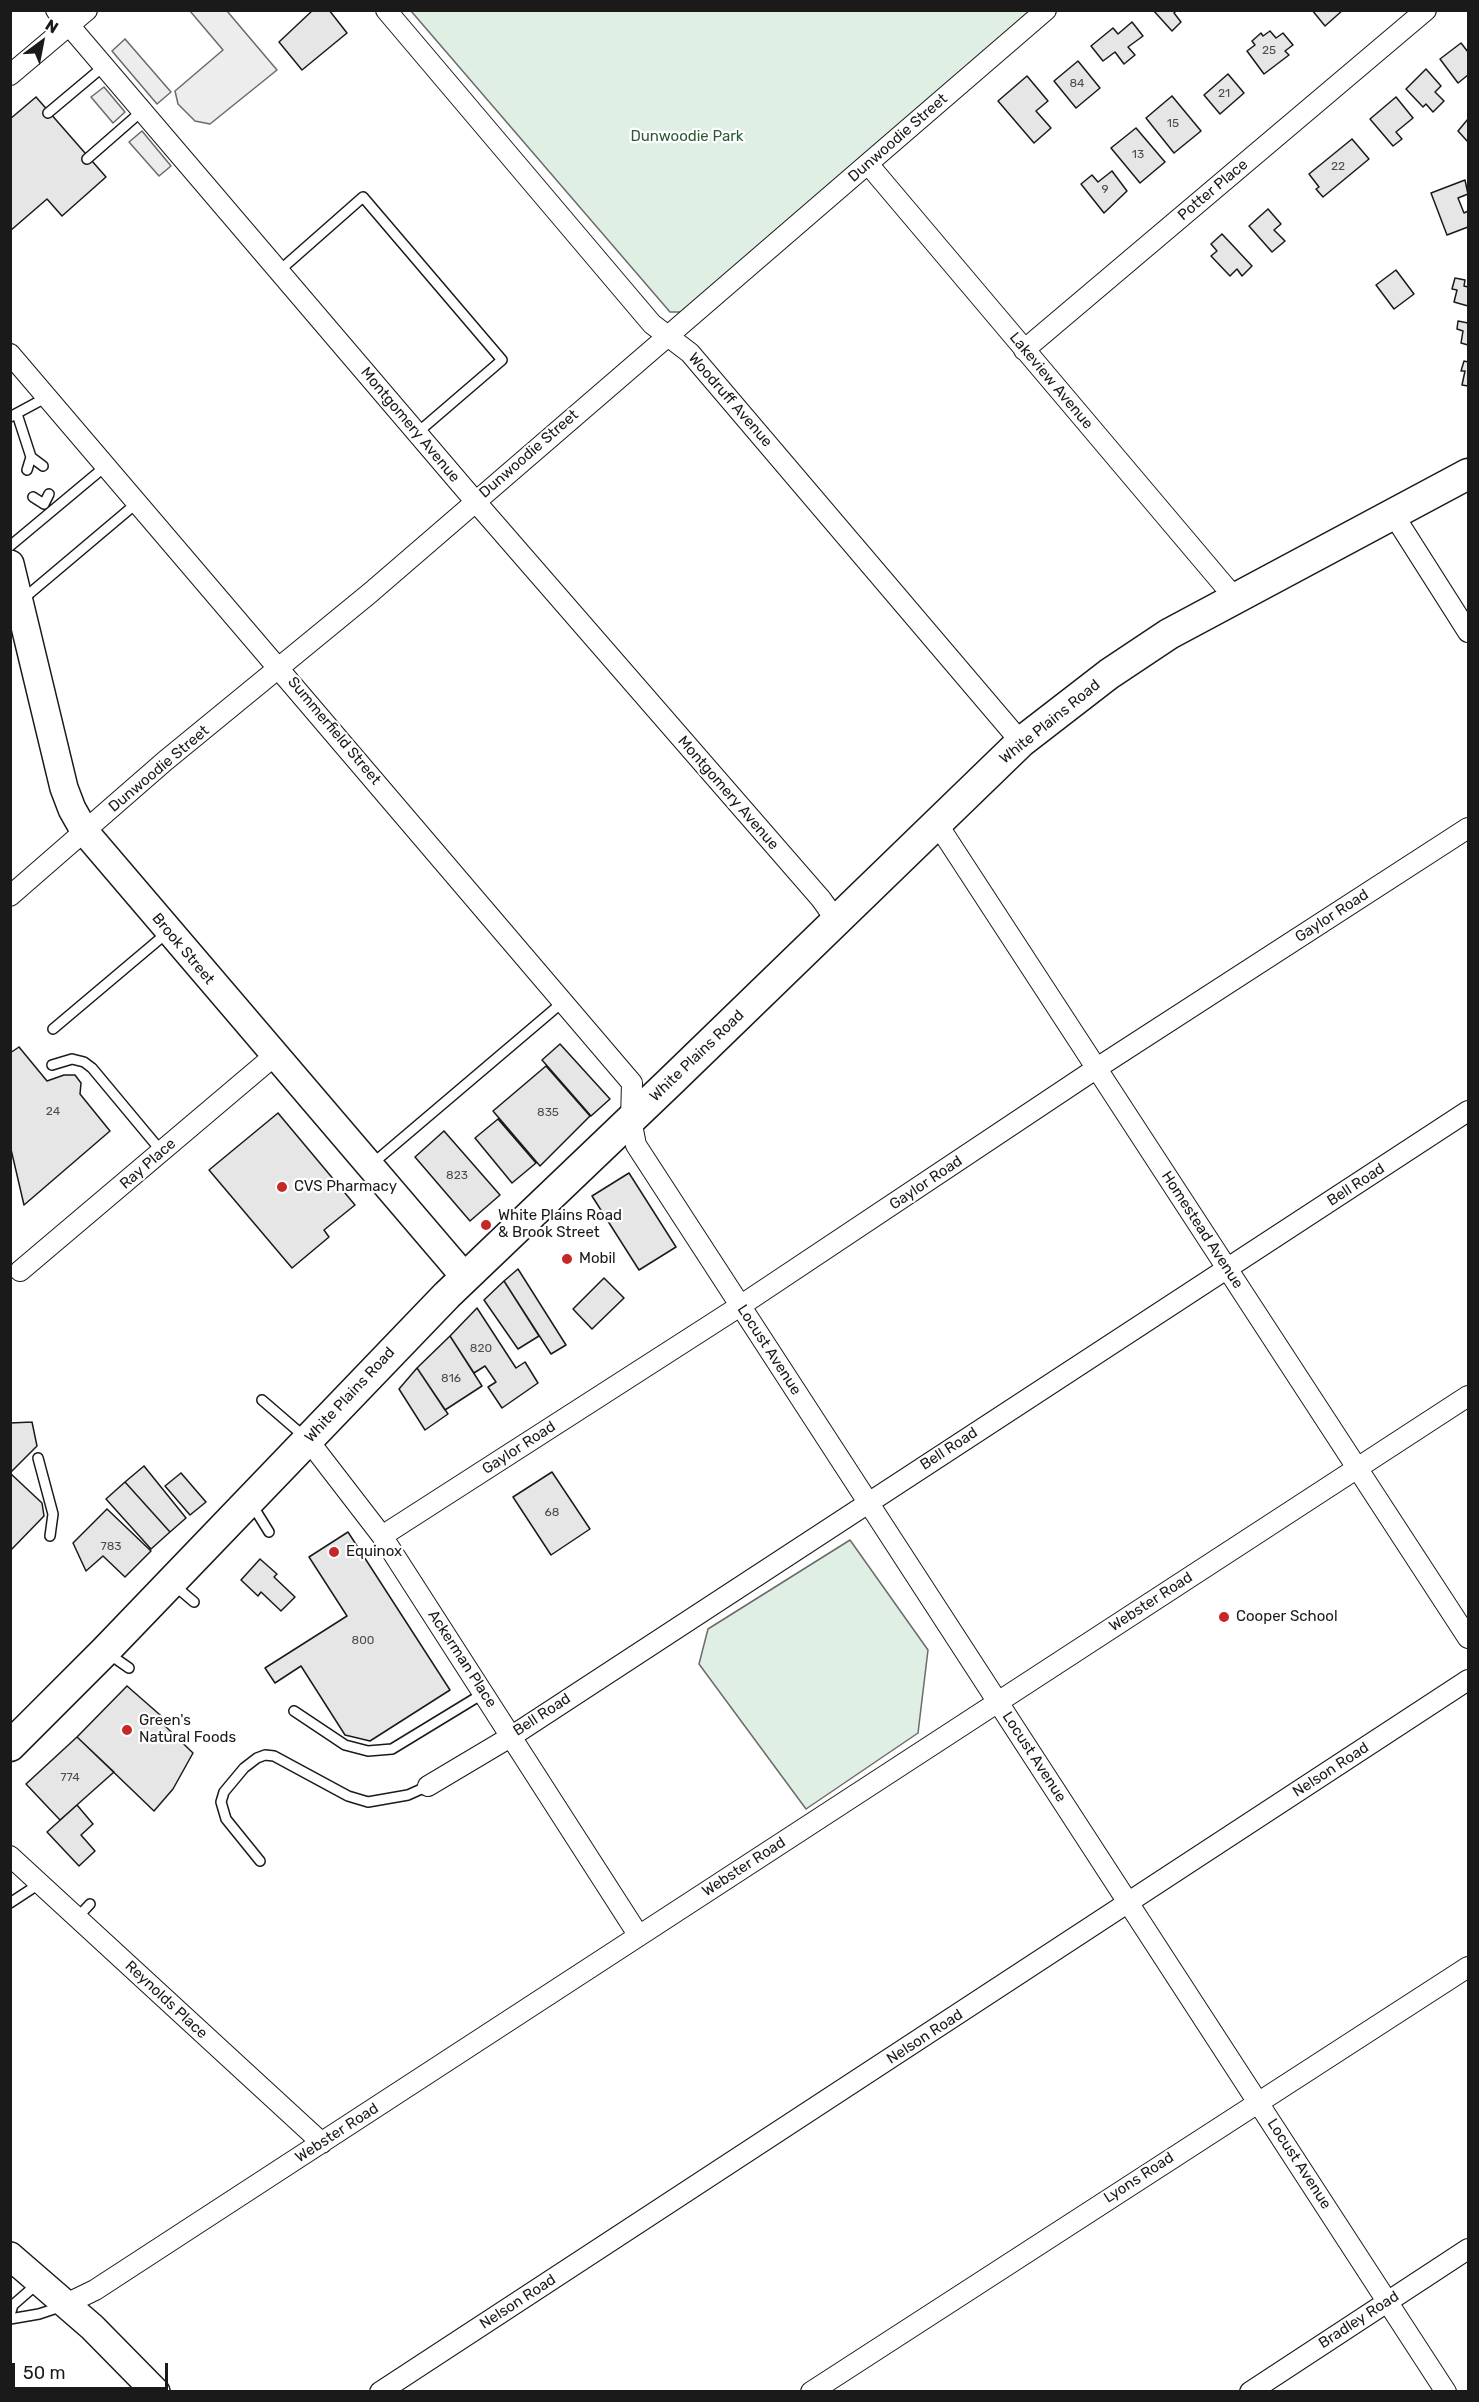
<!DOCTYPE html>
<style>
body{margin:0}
#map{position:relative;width:1479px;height:2402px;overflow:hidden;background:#fff;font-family:Rubik,sans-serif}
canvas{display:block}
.frame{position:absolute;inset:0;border:12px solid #1a1a1a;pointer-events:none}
.north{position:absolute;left:12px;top:12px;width:60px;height:60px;-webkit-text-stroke:4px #fff;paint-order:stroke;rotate:32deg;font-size:16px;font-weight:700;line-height:24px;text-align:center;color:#1a1a1a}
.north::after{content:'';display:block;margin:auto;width:21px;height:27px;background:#1a1a1a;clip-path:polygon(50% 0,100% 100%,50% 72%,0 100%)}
.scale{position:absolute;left:12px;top:2363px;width:156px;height:27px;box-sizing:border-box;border:3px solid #1a1a1a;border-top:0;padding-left:8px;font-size:18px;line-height:21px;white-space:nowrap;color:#1a1a1a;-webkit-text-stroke:4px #fff;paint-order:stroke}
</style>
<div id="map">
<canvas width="1479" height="2402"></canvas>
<div class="frame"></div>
<div class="north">N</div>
<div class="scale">50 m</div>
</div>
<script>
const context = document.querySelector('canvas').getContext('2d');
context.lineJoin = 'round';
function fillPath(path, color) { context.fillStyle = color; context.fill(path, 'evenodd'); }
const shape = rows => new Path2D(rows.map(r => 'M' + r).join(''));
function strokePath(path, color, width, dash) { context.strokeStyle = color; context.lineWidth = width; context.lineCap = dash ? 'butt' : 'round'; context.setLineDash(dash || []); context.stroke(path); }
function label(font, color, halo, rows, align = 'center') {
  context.font = font + ' Rubik,sans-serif'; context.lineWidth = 4.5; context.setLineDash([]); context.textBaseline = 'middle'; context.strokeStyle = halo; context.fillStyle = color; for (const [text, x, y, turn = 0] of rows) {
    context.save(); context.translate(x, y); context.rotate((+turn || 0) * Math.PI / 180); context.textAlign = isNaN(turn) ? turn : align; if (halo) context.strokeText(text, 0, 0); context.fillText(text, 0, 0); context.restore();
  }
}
const green = shape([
 [411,11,1031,11,681,312,670,312,411,11],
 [850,1540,928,1650,918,1733,806,1809,699,1664,708,1629,850,1540]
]);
fillPath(green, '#e0efe3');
strokePath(green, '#6a6a6a', 1.5);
const parking = shape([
 [190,11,227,11,277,70,210,124,195,121,178,104,175,91,223,50,190,11],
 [125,39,171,92,157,104,112,51,125,39],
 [104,87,125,112,113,123,91,97,104,87],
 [142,131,171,166,159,176,129,142,142,131]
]);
fillPath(parking, '#ededed');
strokePath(parking, '#6a6a6a', 1.5);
const building = shape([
 [313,10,329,10,347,33,302,70,279,42,313,10],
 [1153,10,1177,10,1174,13,1181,22,1172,31,1153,10],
 [1312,10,1343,10,1325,26,1312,10],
 [1132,22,1143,36,1128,47,1135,55,1124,64,1115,52,1103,61,1091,46,1113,28,1118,34,1132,22],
 [1270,31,1276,38,1283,33,1293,45,1285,51,1289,55,1264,74,1247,51,1255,45,1252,41,1261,33,1263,36,1270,31],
 [1461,43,1468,52,1468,75,1458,83,1440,59,1461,43],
 [1078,61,1100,88,1076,108,1054,81,1078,61],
 [1426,69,1441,86,1435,92,1444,101,1433,112,1426,104,1423,107,1406,89,1426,69],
 [1228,74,1244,93,1220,114,1204,95,1228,74],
 [1027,76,1048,101,1036,111,1051,128,1034,143,998,101,1027,76],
 [1172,96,1201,131,1174,153,1146,118,1172,96],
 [36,97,106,177,62,216,47,199,10,231,10,119,36,97],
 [1396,97,1413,118,1396,132,1402,139,1393,146,1370,119,1396,97],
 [1468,119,1468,142,1458,131,1468,119],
 [1136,128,1165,162,1140,183,1111,148,1136,128],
 [1352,139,1369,159,1323,197,1316,189,1319,187,1309,174,1352,139],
 [1112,171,1127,191,1104,213,1081,184,1092,175,1098,182,1112,171],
 [1465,180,1468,194,1458,198,1464,213,1468,211,1468,227,1447,235,1431,193,1465,180],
 [1268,209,1281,224,1274,230,1285,241,1272,252,1249,226,1268,209],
 [1222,234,1252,266,1242,276,1237,269,1230,276,1211,256,1217,251,1211,244,1222,234],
 [1396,270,1414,294,1394,309,1376,285,1396,270],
 [1455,278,1465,280,1464,286,1468,287,1468,306,1454,302,1457,290,1452,289,1455,278],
 [1458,321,1468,323,1468,345,1461,343,1463,331,1457,329,1458,321],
 [1464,361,1468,362,1468,386,1462,385,1465,371,1461,371,1464,361],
 [560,1044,610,1099,591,1116,542,1060,560,1044],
 [19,1047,47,1081,64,1075,75,1075,81,1083,80,1094,110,1131,24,1205,10,1145,10,1053,19,1047],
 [546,1066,590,1116,540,1166,493,1111,546,1066],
 [278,1113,355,1205,324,1230,329,1237,292,1268,209,1170,278,1113],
 [498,1119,536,1163,512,1183,475,1138,498,1119],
 [444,1131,500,1195,470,1221,415,1157,444,1131],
 [629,1173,676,1247,639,1270,592,1196,629,1173],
 [518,1269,566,1345,551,1354,504,1281,518,1269],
 [604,1278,624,1298,592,1329,573,1309,604,1278],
 [504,1281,539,1336,518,1349,484,1300,504,1281],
 [477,1308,516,1368,525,1362,538,1383,502,1408,488,1387,496,1382,485,1366,474,1373,450,1336,477,1308],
 [450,1336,482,1386,445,1410,417,1368,450,1336],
 [417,1368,448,1414,425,1430,399,1389,417,1368],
 [32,1422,37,1446,10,1473,10,1423,32,1422],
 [144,1466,186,1518,170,1532,125,1482,144,1466],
 [552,1472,590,1529,551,1555,513,1497,552,1472],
 [10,1473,42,1503,44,1516,10,1551,10,1473],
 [181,1473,206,1502,190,1515,165,1486,181,1473],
 [125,1482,170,1532,151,1549,106,1499,125,1482],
 [107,1509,151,1551,125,1577,103,1556,86,1571,73,1543,107,1509],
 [348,1532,450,1690,370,1741,345,1735,301,1666,275,1683,265,1668,347,1616,309,1557,348,1532],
 [260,1559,277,1574,274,1577,295,1597,281,1611,261,1592,258,1596,241,1580,260,1559],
 [127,1686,167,1721,164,1725,193,1753,173,1789,154,1811,77,1737,127,1686],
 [77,1737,114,1772,60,1820,26,1784,77,1737],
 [77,1805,93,1824,81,1835,95,1851,79,1866,47,1832,77,1805]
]);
fillPath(building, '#e6e6e6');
strokePath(building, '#1a1a1a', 1.5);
const lane = shape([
 [48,113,104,66],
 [87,159,142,111],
 [279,271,363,197,502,360,417,433],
 [17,414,31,457,27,470],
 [10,417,47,397],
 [31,457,43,466],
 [33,497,44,504,49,494],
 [10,546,107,465],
 [23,599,138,502],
 [53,1029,168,932],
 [52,1065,72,1059,84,1062,92,1068,162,1152],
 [372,1164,564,1001],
 [262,1400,306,1438],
 [38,1458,53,1514,50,1536],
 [251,1503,269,1532],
 [174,1585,194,1602],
 [109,1654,129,1668],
 [294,1711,345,1745,368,1751,392,1749,484,1693],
 [260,1861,226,1819,221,1802,224,1792,244,1768,257,1758,265,1755,274,1756,348,1796,368,1802,408,1795,428,1786],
 [10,1903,39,1884],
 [77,1918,90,1904],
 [10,2315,13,2305,37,2284],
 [10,2319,39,2314,63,2306]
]);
const street = shape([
 [56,10,475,501,821,899,836,920],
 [386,10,652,324,690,353,1021,742],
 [10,75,87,10],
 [868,164,1234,597],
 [1024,350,1426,10],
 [10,354,632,1083,631,1120,636,1145,1446,2392],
 [1393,514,1468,632],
 [936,822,1468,1638],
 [10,896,165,761,370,593,1046,10],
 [20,1271,274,1056],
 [308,1440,382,1536,639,1936],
 [382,1536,740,1306,1097,1068,1468,828],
 [428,1786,512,1736,1468,1111],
 [10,1856,322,2143],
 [64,2305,95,2290,1468,1396],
 [380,2392,1468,1680],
 [811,2392,1468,1967],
 [1250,2392,1468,2249]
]);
const secondary = shape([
 [10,564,64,788,72,809,85,832,465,1277],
 [10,2256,92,2327,156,2392]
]);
const primary = shape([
 [10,1746,105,1651,447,1295,670,1082,1021,742,1109,674,1169,634,1468,474]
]);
strokePath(lane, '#1a1a1a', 12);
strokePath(street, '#1a1a1a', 22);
strokePath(secondary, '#1a1a1a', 30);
strokePath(primary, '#1a1a1a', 33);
strokePath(lane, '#fff', 9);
strokePath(street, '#fff', 20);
strokePath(secondary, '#fff', 27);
strokePath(primary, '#fff', 30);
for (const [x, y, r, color] of [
 [282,1187,6,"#c62828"],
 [486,1225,6,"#c62828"],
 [567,1259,6,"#c62828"],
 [334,1552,6,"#c62828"],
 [1224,1617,6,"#c62828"],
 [127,1730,6,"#c62828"]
]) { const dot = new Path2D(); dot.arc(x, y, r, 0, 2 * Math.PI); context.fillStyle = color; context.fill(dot); strokePath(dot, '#fff', 2); }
label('12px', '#4d4d4d', null, [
 ["25",1269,51],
 ["84",1077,84],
 ["21",1224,94],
 ["15",1173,124],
 ["13",1138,155],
 ["22",1338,167],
 ["9",1105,190],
 ["24",53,1112],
 ["835",548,1113],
 ["823",457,1176],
 ["820",481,1349],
 ["816",451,1379],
 ["68",552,1513],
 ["783",111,1547],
 ["800",363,1641],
 ["774",70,1778]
]);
label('15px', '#2b5a34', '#fff', [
 ["Dunwoodie Park",687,137]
]);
label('15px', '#1a1a1a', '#fff', [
 ["Dunwoodie Street",898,138,-41],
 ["Potter Place",1213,190,-40],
 ["Lakeview Avenue",1051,381,50],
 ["Woodruff Avenue",730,400,49],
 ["Montgomery Avenue",410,425,50],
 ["Dunwoodie Street",529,454,-41],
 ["White Plains Road",1050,722,-39],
 ["Summerfield Street",334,731,50],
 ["Dunwoodie Street",159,769,-40],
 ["Montgomery Avenue",728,793,49],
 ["Gaylor Road",1332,916,-33],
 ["Brook Street",183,949,50],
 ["White Plains Road",697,1056,-44],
 ["Ray Place",148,1164,-41],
 ["Gaylor Road",926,1183,-34],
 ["Bell Road",1356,1185,-33],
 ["Homestead Avenue",1202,1230,57],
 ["Locust Avenue",769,1350,57],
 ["White Plains Road",350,1395,-47],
 ["Gaylor Road",519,1448,-33],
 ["Bell Road",949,1449,-33],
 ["Webster Road",1151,1602,-33],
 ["Ackerman Place",462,1659,57],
 ["Bell Road",542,1715,-33],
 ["Locust Avenue",1034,1757,57],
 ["Nelson Road",1331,1770,-33],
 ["Webster Road",744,1867,-33],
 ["Reynolds Place",166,2000,43],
 ["Nelson Road",925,2037,-33],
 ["Webster Road",337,2133,-33],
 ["Locust Avenue",1299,2164,57],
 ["Lyons Road",1139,2178,-33],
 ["Nelson Road",518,2302,-33],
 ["Bradley Road",1359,2320,-33]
]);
label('15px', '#1a1a1a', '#fff', [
 ["CVS Pharmacy",294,1187],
 ["White Plains Road",498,1216],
 ["& Brook Street",498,1233],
 ["Mobil",579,1259],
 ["Equinox",346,1552],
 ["Cooper School",1236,1617],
 ["Green's",139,1721],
 ["Natural Foods",139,1738]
], 'left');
</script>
